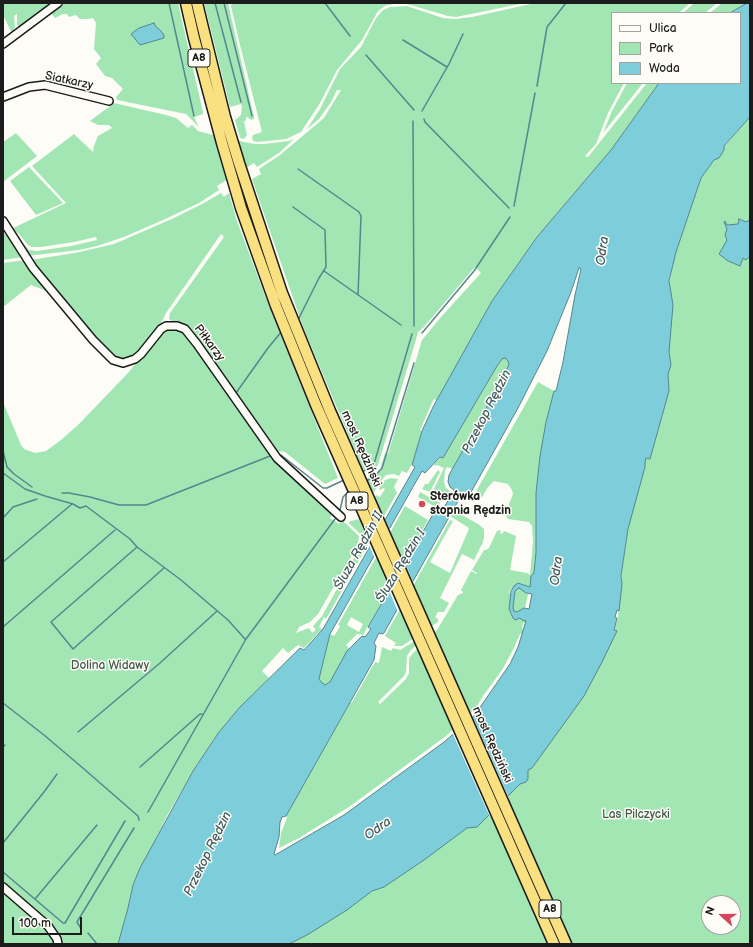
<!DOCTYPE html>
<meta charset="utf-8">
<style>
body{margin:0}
#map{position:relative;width:753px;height:947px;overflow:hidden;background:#fdfcf7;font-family:"Balsamiq Sans",sans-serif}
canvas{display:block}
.frame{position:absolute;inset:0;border:4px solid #1c1c1c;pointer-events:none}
.legend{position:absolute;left:611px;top:12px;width:130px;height:72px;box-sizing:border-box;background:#fdfcf7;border:1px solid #a3a29f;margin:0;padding:5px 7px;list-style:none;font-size:12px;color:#1c1c1c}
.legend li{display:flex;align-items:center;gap:8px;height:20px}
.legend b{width:20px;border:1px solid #a3a29f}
.north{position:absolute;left:701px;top:895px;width:40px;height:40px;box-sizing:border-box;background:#fdfcf7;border:1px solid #a3a29f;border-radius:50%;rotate:291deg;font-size:11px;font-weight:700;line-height:16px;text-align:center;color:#1c1c1c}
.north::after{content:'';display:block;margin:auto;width:14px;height:18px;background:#d1495b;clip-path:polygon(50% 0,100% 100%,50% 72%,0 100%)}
.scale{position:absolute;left:12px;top:917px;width:70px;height:18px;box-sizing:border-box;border:2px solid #1c1c1c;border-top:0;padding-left:5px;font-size:12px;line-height:14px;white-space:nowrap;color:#1c1c1c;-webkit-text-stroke:3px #fdfcf7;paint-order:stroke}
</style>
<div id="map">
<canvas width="753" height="947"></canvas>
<div class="frame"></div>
<ul class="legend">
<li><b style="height:5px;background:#fdfcf7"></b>Ulica</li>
<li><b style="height:11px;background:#a2e7b3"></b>Park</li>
<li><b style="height:11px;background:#7dcdda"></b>Woda</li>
</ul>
<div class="north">N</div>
<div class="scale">100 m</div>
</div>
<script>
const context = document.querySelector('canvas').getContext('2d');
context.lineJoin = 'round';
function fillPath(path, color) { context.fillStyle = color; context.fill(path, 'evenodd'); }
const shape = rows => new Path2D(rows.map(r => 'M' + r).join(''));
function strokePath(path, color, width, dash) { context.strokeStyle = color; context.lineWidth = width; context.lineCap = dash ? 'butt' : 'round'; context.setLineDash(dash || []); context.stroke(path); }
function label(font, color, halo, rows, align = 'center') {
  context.font = font + ' "Balsamiq Sans",sans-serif'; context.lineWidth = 3; context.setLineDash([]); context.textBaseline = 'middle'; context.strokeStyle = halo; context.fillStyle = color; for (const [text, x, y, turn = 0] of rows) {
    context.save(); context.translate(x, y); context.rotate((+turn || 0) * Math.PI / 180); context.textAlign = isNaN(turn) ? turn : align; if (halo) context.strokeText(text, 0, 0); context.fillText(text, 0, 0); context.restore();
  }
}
fillPath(shape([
 [3,3,48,3,46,8,20,28,17,25,17,14,14,16,15,27,12,33,3,15],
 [63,3,178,3,203,112,203,114,194,117,199,127,186,114,117,100,116,97,123,89,112,78,105,76,96,64,101,58,94,49,96,23,93,18,88,19,80,19,76,15,69,17,67,14,63,14,55,18,50,12],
 [204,3,228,3,254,117,254,119,251,120,247,117,246,118,246,120,244,122,247,135,244,139,240,138,235,120,241,115,242,106,241,104,230,107],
 [232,3,525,3,456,17,448,16,407,4,397,3,385,6,378,11,362,40,337,70,320,103,301,132,286,139,258,142,253,141,252,138,253,135,262,132,239,41,231,6],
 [535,3,690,3,679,13,612,13,612,83,624,83,608,113,596,144,585,156,588,157,647,83,659,83,611,150,537,237,492,301,437,401,434,399,431,405,420,430,422,431,414,460,407,473,402,471,399,476,394,474,386,475,382,480,373,493,367,479,380,470,385,453,388,454,422,340,441,317,481,273,475,267,423,328,418,332,415,343,378,465,373,472,370,467,363,470,303,327,252,179,261,174,259,169,280,155,324,118,341,90,337,90,331,102,319,119,307,129,320,109,340,69,361,47,376,18,383,10,390,7,407,6,443,18,455,19,472,17],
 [694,3,717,3,705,13,683,13],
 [722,3,747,3,730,13,710,13],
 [627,83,643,83,603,133,612,111],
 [114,103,166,115,176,118,188,128,192,125,198,131,209,134,244,142,255,144,264,144,289,141,294,139,279,153,257,167,254,163,217,186,219,190,199,203,163,220,124,237,97,246,79,250,27,256,16,236,29,250,37,251,71,246,97,240,96,237,74,242,41,247,32,247,28,245,18,233,11,229,66,203,32,166,74,134,93,152,94,146,98,136,112,128,109,125,98,125,90,121],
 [750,117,750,944,286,944,528,770,614,630,618,617,621,579,628,529,675,251,692,198,701,178,714,160,724,150,724,147],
 [709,903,733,903,733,927,709,927],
 [16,133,37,156,3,182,3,142],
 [29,167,63,203,36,215,10,181],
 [221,193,224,197,229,193,237,221,267,301,338,478,325,484,285,452,280,451,277,453,230,385,192,334,169,319,170,313,224,237,221,234,166,313,159,327,138,354,126,360,114,357,105,349,30,260,75,253,114,244,174,218,204,203],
 [8,233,23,257,3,260,3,234],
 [25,260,49,292,31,285,3,307,3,263],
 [174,328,185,333,276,463,332,515,330,518,339,524,342,520,359,536,358,543,355,550,318,614,310,622,299,627,296,633,309,628,312,633,316,630,313,626,322,616,362,544,362,536,348,522,359,519,376,495,380,497,385,489,383,488,381,490,379,489,385,480,391,478,398,479,394,487,397,493,326,619,324,617,319,627,322,629,304,648,298,645,288,653,283,648,262,671,269,678,240,707,219,732,193,771,167,816,133,885,128,908,118,944,3,944,3,402,21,445,24,449,35,453,46,451,61,440,79,424,128,373,157,337,167,329],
 [505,358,508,361,509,365,482,416,452,469,447,467,445,470,444,482,446,488,450,491,446,499,443,499,442,496,440,498,432,493,444,468,437,465,435,466,434,464,440,458,443,458,497,366,502,359],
 [538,382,554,391,546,422,536,493,536,552,534,573,531,576,530,587,519,583,512,588,509,592,511,595,509,609,513,618,520,618,527,620,526,623,523,623,522,628,524,631,523,634,520,634,513,650,502,670,483,696,475,709,446,736,349,807,299,838,279,848,281,833,287,818,286,816,350,703,352,702,375,662,379,663,382,647,391,651,393,648,400,650,433,630,411,650,407,656,406,672,404,676,378,702,380,704,406,679,409,673,409,659,412,654,437,630,458,595,463,593,463,592,461,590,471,571,477,574,477,573,472,570,484,550,486,550,489,548,497,531,501,530,500,533,502,534,504,531,516,536,510,570,527,573,530,575,533,542,532,526,529,522,508,519,505,514,513,494,512,490,508,484,494,481,488,487,482,497,473,501,468,500,474,495],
 [438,470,440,472,430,492,422,489,425,484,428,484],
 [420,492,440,503,439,506,440,507,439,509,418,497],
 [405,506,428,520,363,635,357,634,346,645,349,648,330,682,325,685,322,683,319,679,330,634,334,636,338,630,340,626,338,625],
 [351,617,363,624,359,632,347,625],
 [453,510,478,524,484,529,484,537,483,542,474,560,462,554,440,598,449,603,444,612,438,612,435,617,438,619,438,622,402,646,394,646,396,643,385,636,450,520,453,521,430,562,450,573,468,531,469,528,450,516],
 [518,588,521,588,526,592,526,594,528,594,525,609,517,612,514,611,513,608,515,591]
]), '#a2e7b3');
const water = shape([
 [747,3,750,3,750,117,724,146,724,150,719,158,714,160,701,178,676,252,669,281,673,305,669,352,671,365,668,374,669,391,650,459,646,458,645,463,645,467,628,529,621,576,622,584,619,611,617,610,615,617,617,618,614,630,617,631,602,662,584,696,532,768,528,770,528,779,526,782,520,784,477,827,467,828,424,860,384,887,372,891,347,910,307,935,289,944,118,944,128,908,133,885,140,868,193,771,219,732,240,707,300,648,304,650,323,629,415,467,412,465,422,431,433,407,492,301,537,237,611,150,659,83,740,83,740,13,730,13,747,3],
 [579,268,581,269,575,295,563,362,556,391,554,391,546,422,540,456,536,493,536,552,534,573,531,576,530,587,518,583,514,586,511,591,509,609,513,618,515,620,520,618,522,620,526,621,518,647,510,664,474,716,444,742,344,815,275,855,274,854,279,837,280,822,282,817,286,816,374,660,376,646,374,643,379,633,382,634,384,633,462,494,466,496,470,494,518,408,547,351,571,292,579,268],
 [505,358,508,361,509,365,482,416,449,475,448,482,450,487,454,490,442,511,436,509,368,627,371,629,365,637,362,636,347,651,330,682,325,685,322,683,319,679,330,634,422,471,425,473,440,457,443,458,497,366,502,359,505,358],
 [519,588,526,593,532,594,529,609,524,608,517,612,514,611,513,608,515,591,519,588],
 [154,23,156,27,160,30,164,35,164,38,140,45,131,34,139,28,154,23],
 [739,219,746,222,750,220,750,256,746,260,743,258,740,266,728,261,719,254,727,240,725,235,727,229,724,222,725,221,727,225,738,224,739,219]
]);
fillPath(water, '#7dcdda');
strokePath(water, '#56868e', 1);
fillPath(shape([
 [384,517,391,532,375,559,369,545],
 [404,561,414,584,398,612,388,588],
 [472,715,509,798,490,817,452,732]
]), '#fdfcf7');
strokePath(shape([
 [169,3,194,116],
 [215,3,241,102],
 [224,3,252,116],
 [325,3,350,36],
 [403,40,447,67],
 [366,55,414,110],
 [537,86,547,27,566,3],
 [422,111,449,64,463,34],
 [424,119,425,122,509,208],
 [413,121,414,326],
 [298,169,359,212,361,216,358,295],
 [514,206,535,93],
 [293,207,325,230,326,267,319,278,298,320],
 [324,271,401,325],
 [422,333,474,271,510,217],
 [236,393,268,348,282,331],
 [3,451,7,467,14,474,32,487],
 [281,455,323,488,327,488,344,480],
 [362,472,371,467,374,464,412,334],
 [3,473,25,489,45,496,73,504,80,508,86,506,130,539,137,547,181,580,228,620,245,639],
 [366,481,374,477,382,468,414,363],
 [62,493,69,493,90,497,119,505,146,505,270,456],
 [340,510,343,497,349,491],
 [3,518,13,507,37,499],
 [137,547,51,622,73,649,164,568],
 [3,562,72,504],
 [3,627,115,530],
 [3,703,44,735,84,769,138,816,139,820],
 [78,732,160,663,217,611],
 [3,747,5,745],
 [140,767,200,714,202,714],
 [148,812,246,639,335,519],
 [3,843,44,792,57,774],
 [3,872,63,923,65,923,125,821],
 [35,899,97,825],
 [80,927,77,922,134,828],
 [88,933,97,944]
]), '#56868e', 1.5);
const minor = shape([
 [3,44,58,3],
 [3,97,29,87,45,85,109,101],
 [3,221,33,268,93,340,113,360,123,363,135,359,141,354,161,329,166,326,177,326,185,329,197,344,277,458,341,517],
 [3,887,48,926,57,939,58,944]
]);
const highway = shape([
 [186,3,194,38,222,143,241,208,276,306,316,405,554,944],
 [197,3,203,28,225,117,239,163,282,293,330,411,566,944]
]);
strokePath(minor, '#1c1c1c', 10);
strokePath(highway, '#1c1c1c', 13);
strokePath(minor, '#fdfcf7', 7);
strokePath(highway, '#f9e181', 10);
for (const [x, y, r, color] of [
 [422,504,4,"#d1495b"]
]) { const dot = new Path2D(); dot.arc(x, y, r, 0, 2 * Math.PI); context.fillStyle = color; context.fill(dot); strokePath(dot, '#fdfcf7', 1.5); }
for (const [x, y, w] of [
 [199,58,22],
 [357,501,22],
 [550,909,22]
]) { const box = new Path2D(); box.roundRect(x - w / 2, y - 9, w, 18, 3); context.fillStyle = '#fdfcf7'; context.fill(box); strokePath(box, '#1c1c1c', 1); }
label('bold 11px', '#1c1c1c', null, [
 ["A8",199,58],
 ["A8",357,501],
 ["A8",550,909]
]);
label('12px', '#1c1c1c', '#fdfcf7', [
 ["Siatkarzy",69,81,12],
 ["Piłkarzy",209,343,53],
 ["most Rędziński",361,449,66],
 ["most Rędziński",492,745,66]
]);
label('bold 12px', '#1c1c1c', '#fdfcf7', [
 ["Sterówka",430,497],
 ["stopnia Rędzin",430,511]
], 'left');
label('12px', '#445949', '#fdfcf7', [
 ["Dolina Widawy",110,666],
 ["Las Pilczycki",636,815]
]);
label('italic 13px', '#3e5a5e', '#fdfcf7', [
 ["Odra",603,251,-82],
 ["Przekop Rędzin",487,412,-63],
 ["Śluza Rędzin II",359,551,-61],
 ["Śluza Rędzin I",401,566,-59],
 ["Odra",557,571,-82],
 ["Odra",378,829,-35],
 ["Przekop Rędzin",208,854,-64]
]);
</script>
